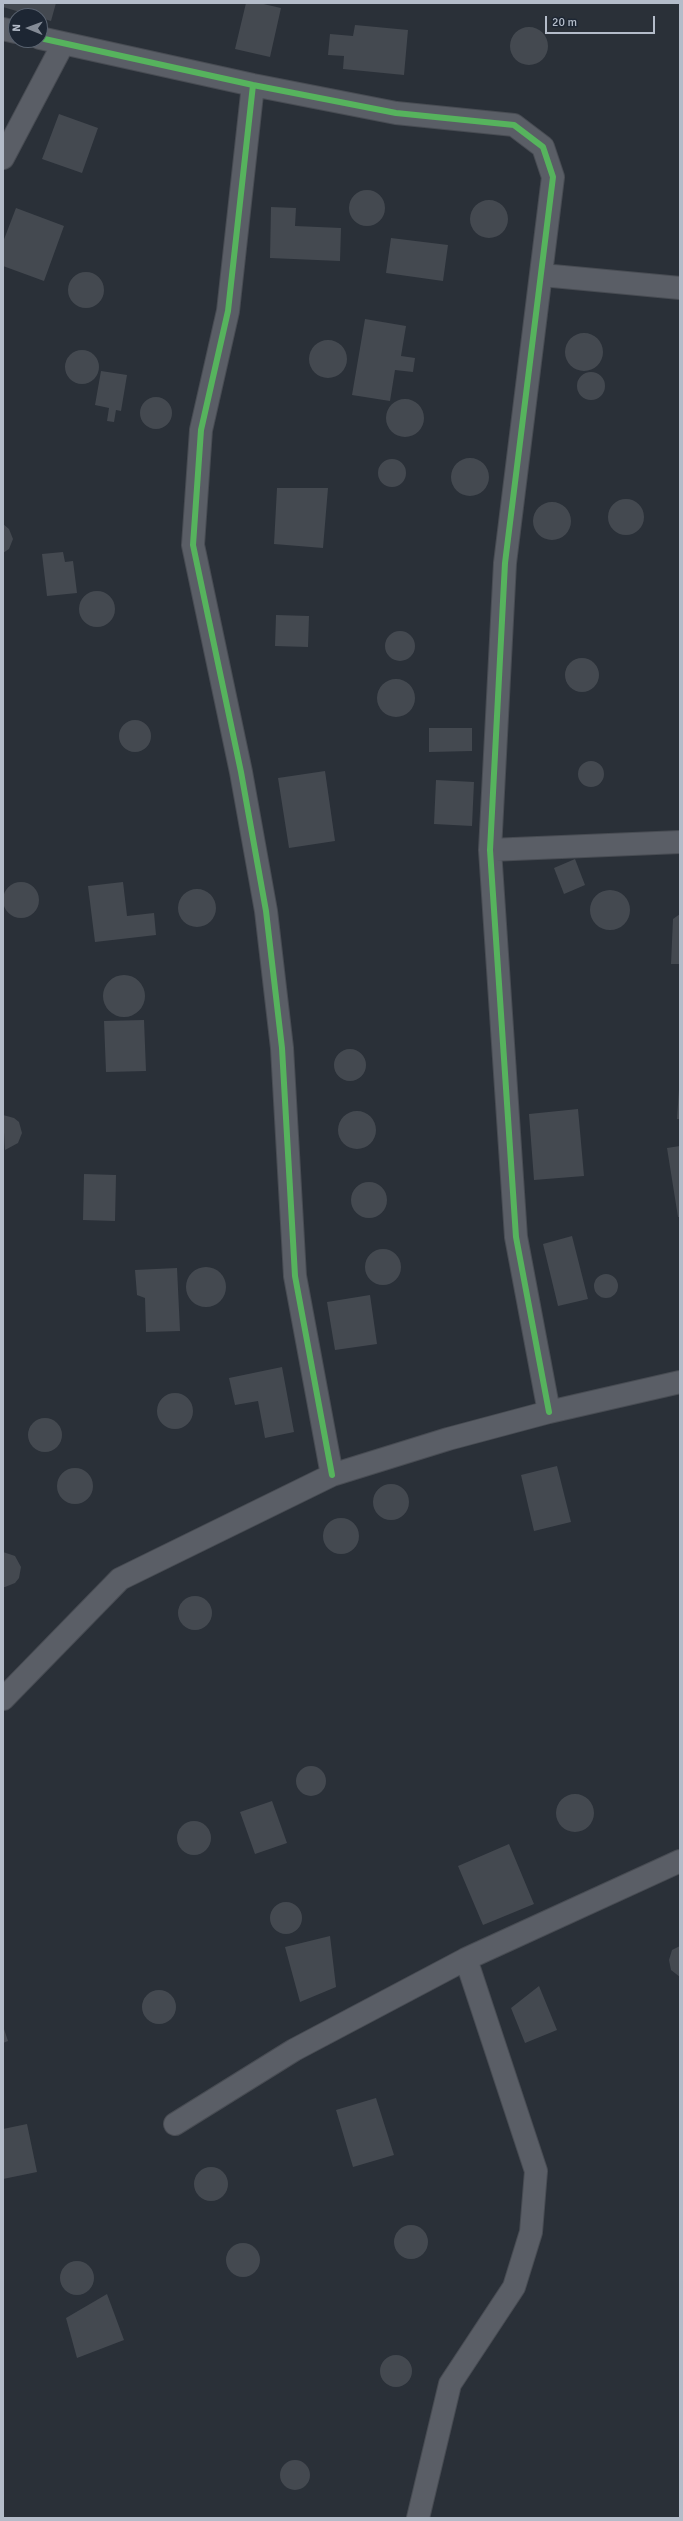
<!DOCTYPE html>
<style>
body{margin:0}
#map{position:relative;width:683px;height:2521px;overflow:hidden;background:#2a3038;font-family:Signika,sans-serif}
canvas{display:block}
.frame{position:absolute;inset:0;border:4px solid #b4bcc9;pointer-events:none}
.north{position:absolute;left:8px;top:8px;width:40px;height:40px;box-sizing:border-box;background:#1d2633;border:1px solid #59626f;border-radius:50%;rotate:271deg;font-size:11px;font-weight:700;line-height:16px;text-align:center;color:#b4bcc9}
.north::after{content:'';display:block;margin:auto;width:14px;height:18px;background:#848b96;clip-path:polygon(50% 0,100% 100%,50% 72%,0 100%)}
.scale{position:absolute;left:545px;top:16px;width:110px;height:18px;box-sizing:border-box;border:2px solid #b4bcc9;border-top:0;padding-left:5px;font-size:12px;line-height:14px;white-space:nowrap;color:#b4bcc9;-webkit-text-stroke:3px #1d2633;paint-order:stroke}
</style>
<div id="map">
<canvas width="683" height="2521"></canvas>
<div class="frame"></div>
<div class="north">N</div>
<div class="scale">20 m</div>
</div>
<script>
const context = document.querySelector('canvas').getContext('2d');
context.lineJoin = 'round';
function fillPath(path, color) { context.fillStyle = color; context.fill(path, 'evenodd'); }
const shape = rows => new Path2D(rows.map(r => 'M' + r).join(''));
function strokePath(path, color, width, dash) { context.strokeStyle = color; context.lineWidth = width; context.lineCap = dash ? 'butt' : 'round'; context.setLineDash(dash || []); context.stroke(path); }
fillPath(shape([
 [3,3,56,3,51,21,3,7],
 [246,3,259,3,281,8,270,57,235,49],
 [355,25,408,30,404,75,343,69,344,56,328,55,330,34,353,36],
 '510 46a19 19 0 1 1 38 0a19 19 0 1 1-38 0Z',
 [59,114,98,128,82,173,42,159],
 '349 208a18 18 0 1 1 36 0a18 18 0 1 1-36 0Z',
 '470 219a19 19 0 1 1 38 0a19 19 0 1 1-38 0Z',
 [271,207,296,208,295,226,341,228,340,261,270,258],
 [16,208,64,226,44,281,3,266,3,242],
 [391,238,448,245,443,281,386,273],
 '68 290a18 18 0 1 1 36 0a18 18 0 1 1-36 0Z',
 [365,319,406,326,401,356,415,358,413,372,395,370,390,401,352,395],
 '565 352a19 19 0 1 1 38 0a19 19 0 1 1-38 0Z',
 '309 359a19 19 0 1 1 38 0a19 19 0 1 1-38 0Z',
 '65 367a17 17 0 1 1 34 0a17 17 0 1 1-34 0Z',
 [101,371,127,375,121,411,116,410,114,422,107,421,109,408,95,405],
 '577 386a14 14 0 1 1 28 0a14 14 0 1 1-28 0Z',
 '140 413a16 16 0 1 1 32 0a16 16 0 1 1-32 0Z',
 '386 418a19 19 0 1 1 38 0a19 19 0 1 1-38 0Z',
 '451 477a19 19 0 1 1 38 0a19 19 0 1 1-38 0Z',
 '378 473a14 14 0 1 1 28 0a14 14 0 1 1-28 0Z',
 [277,488,328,488,323,548,274,544],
 '608 517a18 18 0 1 1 36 0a18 18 0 1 1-36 0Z',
 '533 521a19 19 0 1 1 38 0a19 19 0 1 1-38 0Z',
 [3,524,9,529,13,539,9,549,3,553],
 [63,552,65,562,73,561,77,593,47,596,42,554],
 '79 609a18 18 0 1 1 36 0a18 18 0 1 1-36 0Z',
 [276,615,309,616,308,647,275,646],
 '385 646a15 15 0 1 1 30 0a15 15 0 1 1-30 0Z',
 '565 675a17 17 0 1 1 34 0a17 17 0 1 1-34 0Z',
 '377 698a19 19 0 1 1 38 0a19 19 0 1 1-38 0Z',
 '119 736a16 16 0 1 1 32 0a16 16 0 1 1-32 0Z',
 [429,728,472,728,472,751,429,752],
 '578 774a13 13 0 1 1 26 0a13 13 0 1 1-26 0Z',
 [325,771,335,841,289,848,278,778],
 [436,780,474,782,472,826,434,824],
 [575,859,585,885,564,894,554,868],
 [123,882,127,916,154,913,156,935,95,942,88,886],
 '3 900a18 18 0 1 1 36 0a18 18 0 1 1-36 0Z',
 '178 908a19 19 0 1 1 38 0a19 19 0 1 1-38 0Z',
 '590 910a20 20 0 1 1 40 0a20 20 0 1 1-40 0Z',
 [680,914,680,964,671,964,673,919],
 '103 996a21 21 0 1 1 42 0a21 21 0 1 1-42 0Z',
 [144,1020,146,1071,106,1072,104,1021],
 '334 1065a16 16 0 1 1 32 0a16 16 0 1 1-32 0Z',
 [679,1089,680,1089,680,1119,677,1119],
 [578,1109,584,1176,534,1180,529,1114],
 '338 1130a19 19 0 1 1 38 0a19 19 0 1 1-38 0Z',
 [3,1115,14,1118,19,1122,22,1133,18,1143,5,1150],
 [680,1146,680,1217,678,1217,667,1148],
 [84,1174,116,1175,115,1221,83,1220],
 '351 1200a18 18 0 1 1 36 0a18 18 0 1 1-36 0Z',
 [572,1236,588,1299,558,1306,543,1244],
 '365 1267a18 18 0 1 1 36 0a18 18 0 1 1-36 0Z',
 '186 1287a20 20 0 1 1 40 0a20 20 0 1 1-40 0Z',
 [177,1268,180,1331,146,1332,145,1298,137,1295,135,1270],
 '594 1286a12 12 0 1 1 24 0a12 12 0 1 1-24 0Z',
 [370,1295,377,1344,335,1350,327,1302],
 [282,1367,294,1432,265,1438,258,1401,235,1405,229,1378],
 '157 1411a18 18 0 1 1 36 0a18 18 0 1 1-36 0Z',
 '28 1435a17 17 0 1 1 34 0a17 17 0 1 1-34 0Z',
 [557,1466,571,1522,534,1531,521,1475],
 '57 1486a18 18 0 1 1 36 0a18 18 0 1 1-36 0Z',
 '373 1502a18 18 0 1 1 36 0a18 18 0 1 1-36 0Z',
 '323 1536a18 18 0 1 1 36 0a18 18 0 1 1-36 0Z',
 [3,1552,15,1556,21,1567,19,1578,15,1583,5,1587,3,1587],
 '178 1613a17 17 0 1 1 34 0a17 17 0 1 1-34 0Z',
 '296 1781a15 15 0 1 1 30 0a15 15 0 1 1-30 0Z',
 '556 1813a19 19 0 1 1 38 0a19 19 0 1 1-38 0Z',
 [272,1801,287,1843,255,1854,240,1812],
 '177 1838a17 17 0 1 1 34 0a17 17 0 1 1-34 0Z',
 [509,1844,534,1904,483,1925,458,1866],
 '270 1918a16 16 0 1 1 32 0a16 16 0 1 1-32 0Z',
 [330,1936,336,1987,300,2002,285,1947],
 [680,1946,680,1977,671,1970,669,1960,672,1950],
 [539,1986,557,2030,525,2043,511,2008],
 '142 2007a17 17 0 1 1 34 0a17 17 0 1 1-34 0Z',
 [3,2026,8,2041,3,2043],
 [376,2098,394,2155,353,2167,336,2110],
 [27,2124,37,2172,3,2179,3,2129],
 '194 2184a17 17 0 1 1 34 0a17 17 0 1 1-34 0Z',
 '394 2242a17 17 0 1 1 34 0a17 17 0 1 1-34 0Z',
 '226 2260a17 17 0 1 1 34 0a17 17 0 1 1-34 0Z',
 '60 2278a17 17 0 1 1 34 0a17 17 0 1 1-34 0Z',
 [107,2294,124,2340,77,2358,66,2318],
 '380 2371a16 16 0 1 1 32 0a16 16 0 1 1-32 0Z',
 '280 2475a15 15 0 1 1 30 0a15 15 0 1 1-30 0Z'
]), '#444950');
const street = shape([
 [3,29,16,32],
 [40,38,253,85,396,113,514,125,543,147,553,177,505,563,490,850,516,1237,549,1412],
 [253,85,228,311,201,430,193,545,241,772,266,911,282,1048,295,1276,332,1475],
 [3,158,63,44],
 [542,275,680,288],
 [490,850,680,842],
 [3,1699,120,1579,332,1475,448,1439,549,1412,680,1382],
 [175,2124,294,2050,466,1959,680,1861],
 [418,2518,450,2384,514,2287,531,2232,536,2171,466,1959]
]);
strokePath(street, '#484c53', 24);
strokePath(street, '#5a5e66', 22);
strokePath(shape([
 [40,38,253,85,396,113,514,125,543,147,553,177,505,563,490,850,516,1237,549,1412],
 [253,85,228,311,201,430,193,545,241,772,266,911,282,1048,295,1276,332,1475]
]), '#56b35d', 6);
</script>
